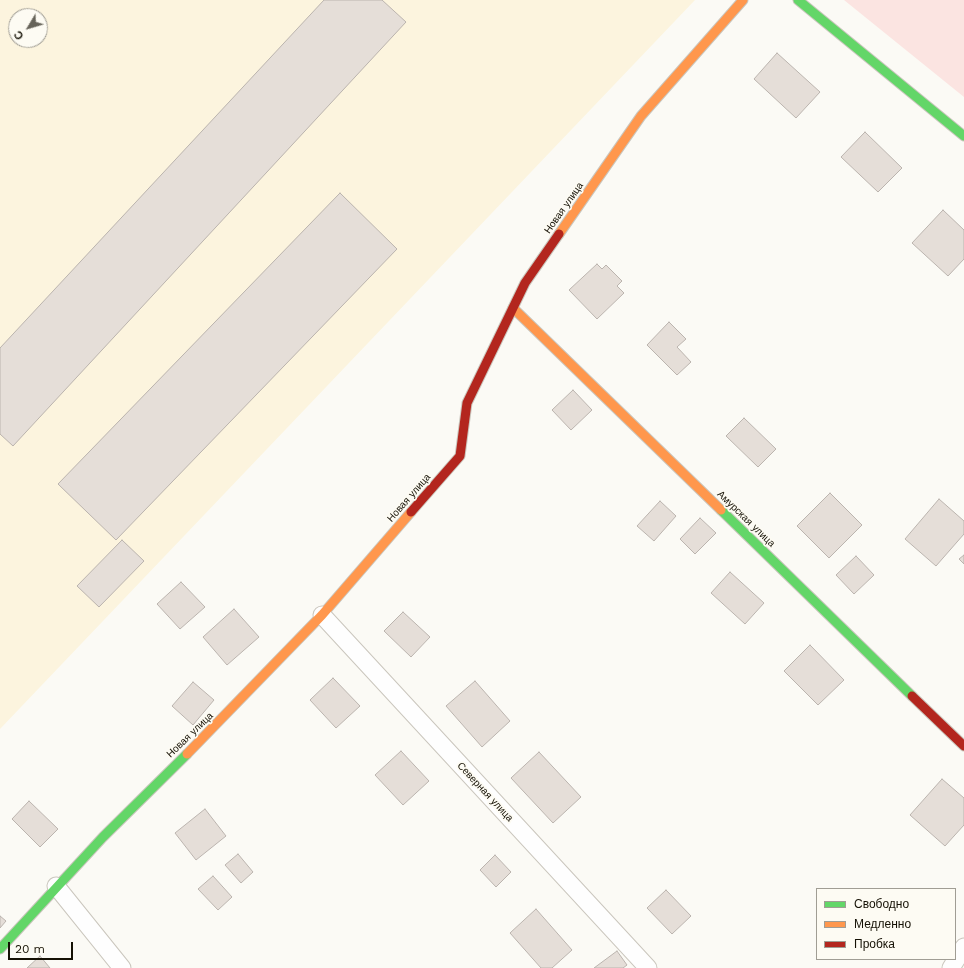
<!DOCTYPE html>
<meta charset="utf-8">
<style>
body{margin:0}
#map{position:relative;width:964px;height:968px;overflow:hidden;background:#fbfaf5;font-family:"Work Sans",sans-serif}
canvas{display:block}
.legend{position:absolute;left:816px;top:888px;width:140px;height:72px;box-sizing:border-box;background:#fdfbf3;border:1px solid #a09d94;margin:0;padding:5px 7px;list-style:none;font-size:12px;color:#151105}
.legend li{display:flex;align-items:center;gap:8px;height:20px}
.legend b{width:20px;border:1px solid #a09d94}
.north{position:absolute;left:8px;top:8px;width:40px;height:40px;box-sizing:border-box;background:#fdfbf3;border:1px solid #a09d94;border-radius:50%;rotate:232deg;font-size:11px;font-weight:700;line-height:16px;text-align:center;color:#151105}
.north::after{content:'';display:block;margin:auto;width:14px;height:18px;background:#666359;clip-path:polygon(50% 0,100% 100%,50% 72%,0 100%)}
.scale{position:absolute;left:8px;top:942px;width:65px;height:18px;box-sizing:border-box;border:2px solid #151105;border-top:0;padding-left:5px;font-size:12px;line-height:14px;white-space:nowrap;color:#151105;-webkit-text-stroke:3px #fdfbf3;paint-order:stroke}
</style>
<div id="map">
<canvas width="964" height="968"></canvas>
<ul class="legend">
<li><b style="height:5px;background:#63d668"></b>Свободно</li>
<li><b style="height:5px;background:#ff974d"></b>Медленно</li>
<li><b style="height:5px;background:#b3261e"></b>Пробка</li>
</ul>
<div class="north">С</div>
<div class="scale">20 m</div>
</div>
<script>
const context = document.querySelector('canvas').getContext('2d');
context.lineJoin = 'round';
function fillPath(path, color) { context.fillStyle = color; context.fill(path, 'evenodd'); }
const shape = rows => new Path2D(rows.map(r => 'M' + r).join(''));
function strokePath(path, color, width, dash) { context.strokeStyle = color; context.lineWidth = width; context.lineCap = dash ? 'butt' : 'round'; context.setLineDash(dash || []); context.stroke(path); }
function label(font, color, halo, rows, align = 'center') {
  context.font = font + ' "Work Sans",sans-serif'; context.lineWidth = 3.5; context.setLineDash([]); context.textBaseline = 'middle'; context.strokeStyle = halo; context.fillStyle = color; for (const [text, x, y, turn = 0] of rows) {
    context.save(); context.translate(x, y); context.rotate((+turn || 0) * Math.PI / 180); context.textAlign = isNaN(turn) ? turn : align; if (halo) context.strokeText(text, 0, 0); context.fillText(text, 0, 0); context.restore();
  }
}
fillPath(shape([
 [0,0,695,0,0,729],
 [16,16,40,16,40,40,16,40]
]), '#fcf4de');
fillPath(shape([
 [844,0,964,0,964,97]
]), '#fbe4e1');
const building = shape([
 [324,0,382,0,406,22,13,446,0,434,0,348,324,0],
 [777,53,820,92,796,118,754,79,777,53],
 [865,132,902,168,878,192,841,157,865,132],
 [340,193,397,249,116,540,58,484,340,193],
 [943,210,964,230,964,259,948,276,912,243,943,210],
 [597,264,602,269,606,265,622,281,617,286,624,293,597,319,569,290,597,264],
 [669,322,686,339,677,347,691,362,677,375,647,345,669,322],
 [573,390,592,410,571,430,552,410,573,390],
 [744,418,776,449,758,467,726,436,744,418],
 [830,493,862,525,829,558,797,526,830,493],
 [939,499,964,521,964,534,936,566,905,539,939,499],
 [660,501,676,516,654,541,637,526,660,501],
 [700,518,716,533,695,554,680,539,700,518],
 [122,540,144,561,99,607,77,586,122,540],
 [964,555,964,564,959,559,964,555],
 [856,556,874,575,854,594,836,575,856,556],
 [730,572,764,603,745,624,711,593,730,572],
 [181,582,205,607,180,629,157,604,181,582],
 [234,609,259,637,227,665,203,637,234,609],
 [403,612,430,637,411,657,384,631,403,612],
 [810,645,844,680,818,705,784,671,810,645],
 [333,678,360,706,336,728,310,700,333,678],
 [475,681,510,721,482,747,446,706,475,681],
 [193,682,214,700,193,725,172,706,193,682],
 [401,751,429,781,403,805,375,775,401,751],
 [539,752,581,797,553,823,511,778,539,752],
 [942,779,964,798,964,825,945,846,910,815,942,779],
 [29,801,58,829,40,847,12,819,29,801],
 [205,809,226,836,196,860,175,833,205,809],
 [238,854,253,872,241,883,225,865,238,854],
 [495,855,511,872,496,887,480,870,495,855],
 [213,876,232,897,218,910,198,889,213,876],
 [666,890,691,916,672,934,647,908,666,890],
 [536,909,572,950,552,968,541,968,510,933,536,909],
 [0,916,6,921,0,928,0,916],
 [617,951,627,965,623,968,594,968,617,951],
 [40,956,50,968,27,968,40,956]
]);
fillPath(building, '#e5ded8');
strokePath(building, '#bbb4ae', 1);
const street = shape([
 [322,615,648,968],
 [56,886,122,968],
 [951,968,964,947]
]);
const fast = shape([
 [798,0,964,136],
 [721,510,912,696],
 [0,949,103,837,187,754]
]);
const slow = shape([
 [559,234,641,116,743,0],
 [513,308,721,510],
 [187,754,322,615,411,512]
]);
const jam = shape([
 [411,512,460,456,467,403,525,283,559,234],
 [912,696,964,746]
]);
strokePath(street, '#cac6bd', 19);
strokePath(fast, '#cac6bd', 11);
strokePath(slow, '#cac6bd', 11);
strokePath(jam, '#cac6bd', 11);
strokePath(street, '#fefefe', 17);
strokePath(fast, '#63d668', 9);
strokePath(slow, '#ff974d', 9);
strokePath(jam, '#b3261e', 9);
label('10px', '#151105', '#fdfbf3', [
 ["Новая улица",564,208,-55],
 ["Новая улица",409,498,-49],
 ["Амурская улица",746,519,44],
 ["Новая улица",190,735,-44],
 ["Северная улица",485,792,47]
]);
</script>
